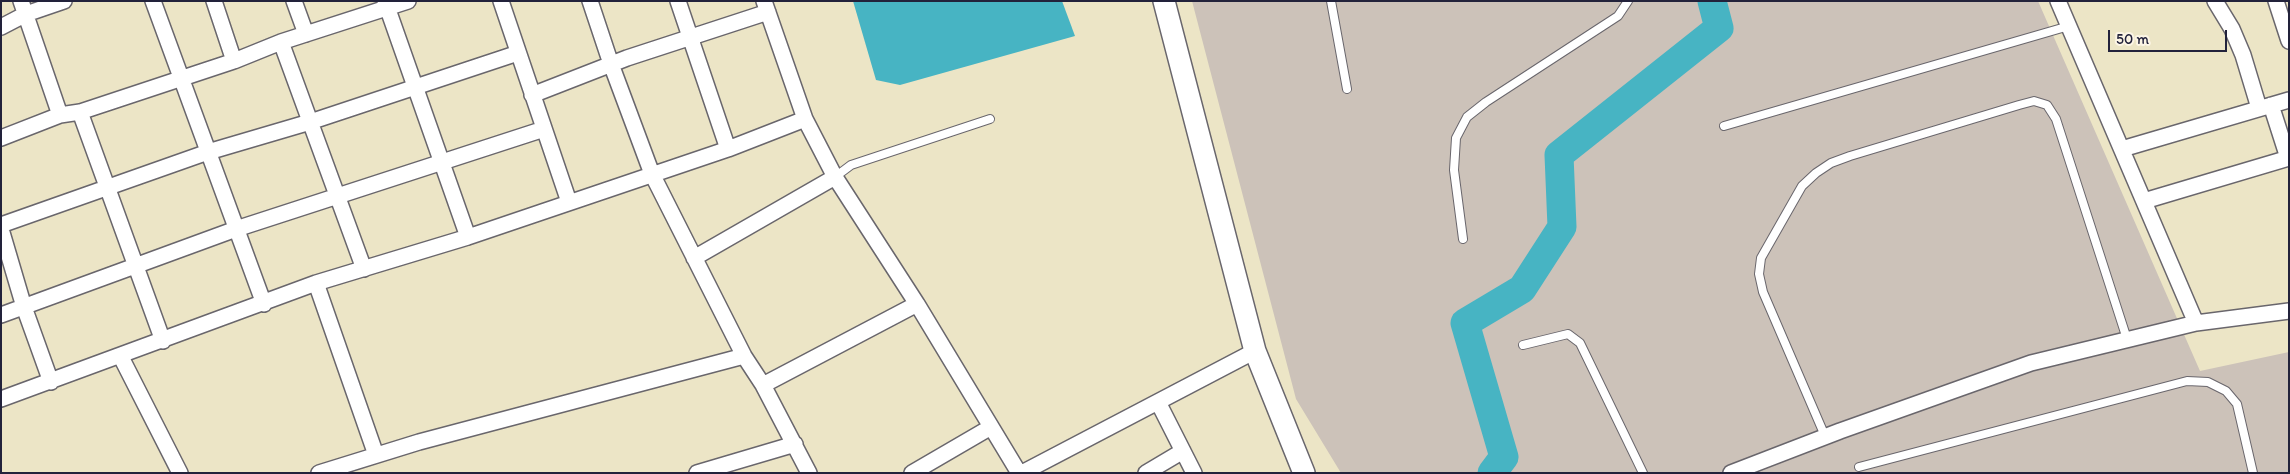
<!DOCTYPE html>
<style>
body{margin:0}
#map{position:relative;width:2290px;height:474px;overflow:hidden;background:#ece5c6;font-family:Itim,sans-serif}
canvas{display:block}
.frame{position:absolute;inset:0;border:2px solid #22223b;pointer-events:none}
.scale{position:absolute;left:2108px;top:30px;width:119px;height:22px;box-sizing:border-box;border:2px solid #22223b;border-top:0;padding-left:6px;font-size:15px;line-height:18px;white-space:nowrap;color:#22223b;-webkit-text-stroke:4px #fcf5e5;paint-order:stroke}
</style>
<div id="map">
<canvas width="2290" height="474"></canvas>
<div class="frame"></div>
<div class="scale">50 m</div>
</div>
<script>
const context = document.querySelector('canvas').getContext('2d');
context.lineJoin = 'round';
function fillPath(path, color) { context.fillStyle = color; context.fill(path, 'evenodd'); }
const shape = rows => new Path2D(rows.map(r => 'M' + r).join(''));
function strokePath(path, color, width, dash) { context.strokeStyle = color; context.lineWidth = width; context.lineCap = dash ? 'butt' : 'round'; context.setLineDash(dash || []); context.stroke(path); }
fillPath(shape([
 [1192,1,2038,1,2200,371,2289,352,2289,473,1341,473,1296,399]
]), '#ccc2b9');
fillPath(shape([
 [853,1,1062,1,1075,36,900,85,876,80]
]), '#47b4c3');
strokePath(shape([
 [1492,473,1504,457,1465,323,1522,289,1562,227,1559,155,1719,28,1712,1]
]), '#47b4c3', 29);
const lane = shape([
 [1331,1,1347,89],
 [1724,126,2069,26],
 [835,177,851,165,990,119],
 [1463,239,1454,170,1456,138,1467,117,1486,102,1618,16,1628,1],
 [1523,345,1568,334,1580,343,1643,473],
 [1825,436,1763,292,1759,274,1761,258,1802,186,1816,173,1831,163,1850,156,2019,105,2034,101,2047,105,2056,119,2127,339],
 [1859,467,2187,381,2208,382,2226,391,2237,404,2253,473]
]);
const street = shape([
 [21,1,60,115],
 [153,1,264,304],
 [214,1,234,61],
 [294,1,306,34],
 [385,1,468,237],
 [501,1,569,202],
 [590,1,611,64,652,174,744,356,763,385,809,473],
 [678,1,728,149],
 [764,1,805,119,835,177,917,304,1019,473],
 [2058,1,2196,323],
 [2215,1,2232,29,2243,55,2259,108],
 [2276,1,2289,41],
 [1,27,26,14,64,1],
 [281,42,364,269],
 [532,95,627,58,768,12],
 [2271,105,2288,158],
 [80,112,163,341],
 [1,138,60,115,80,112,234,61,281,42,408,1],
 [2122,149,2289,100],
 [2144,201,2289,158],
 [1,225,208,152,310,122,518,53],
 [1,229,24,307,51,382],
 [694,258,835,177],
 [316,283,376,455],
 [1,315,236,229,544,129],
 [121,357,180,473],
 [763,385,917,304],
 [1,399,316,283,468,237,728,149,805,119],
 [1158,402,1194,473],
 [319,473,419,442,744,356],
 [697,473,795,444],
 [912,473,991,427],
 [1022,473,1255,351],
 [1146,473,1183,451],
 [1731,473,1840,431,2031,363,2196,323,2289,311]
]);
const secondary = shape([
 [1164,1,1255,351,1304,473]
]);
strokePath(lane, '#69666c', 10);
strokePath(street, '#69666c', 18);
strokePath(secondary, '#69666c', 24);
strokePath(lane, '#fff', 8);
strokePath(street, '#fff', 15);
strokePath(secondary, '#fff', 21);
</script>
